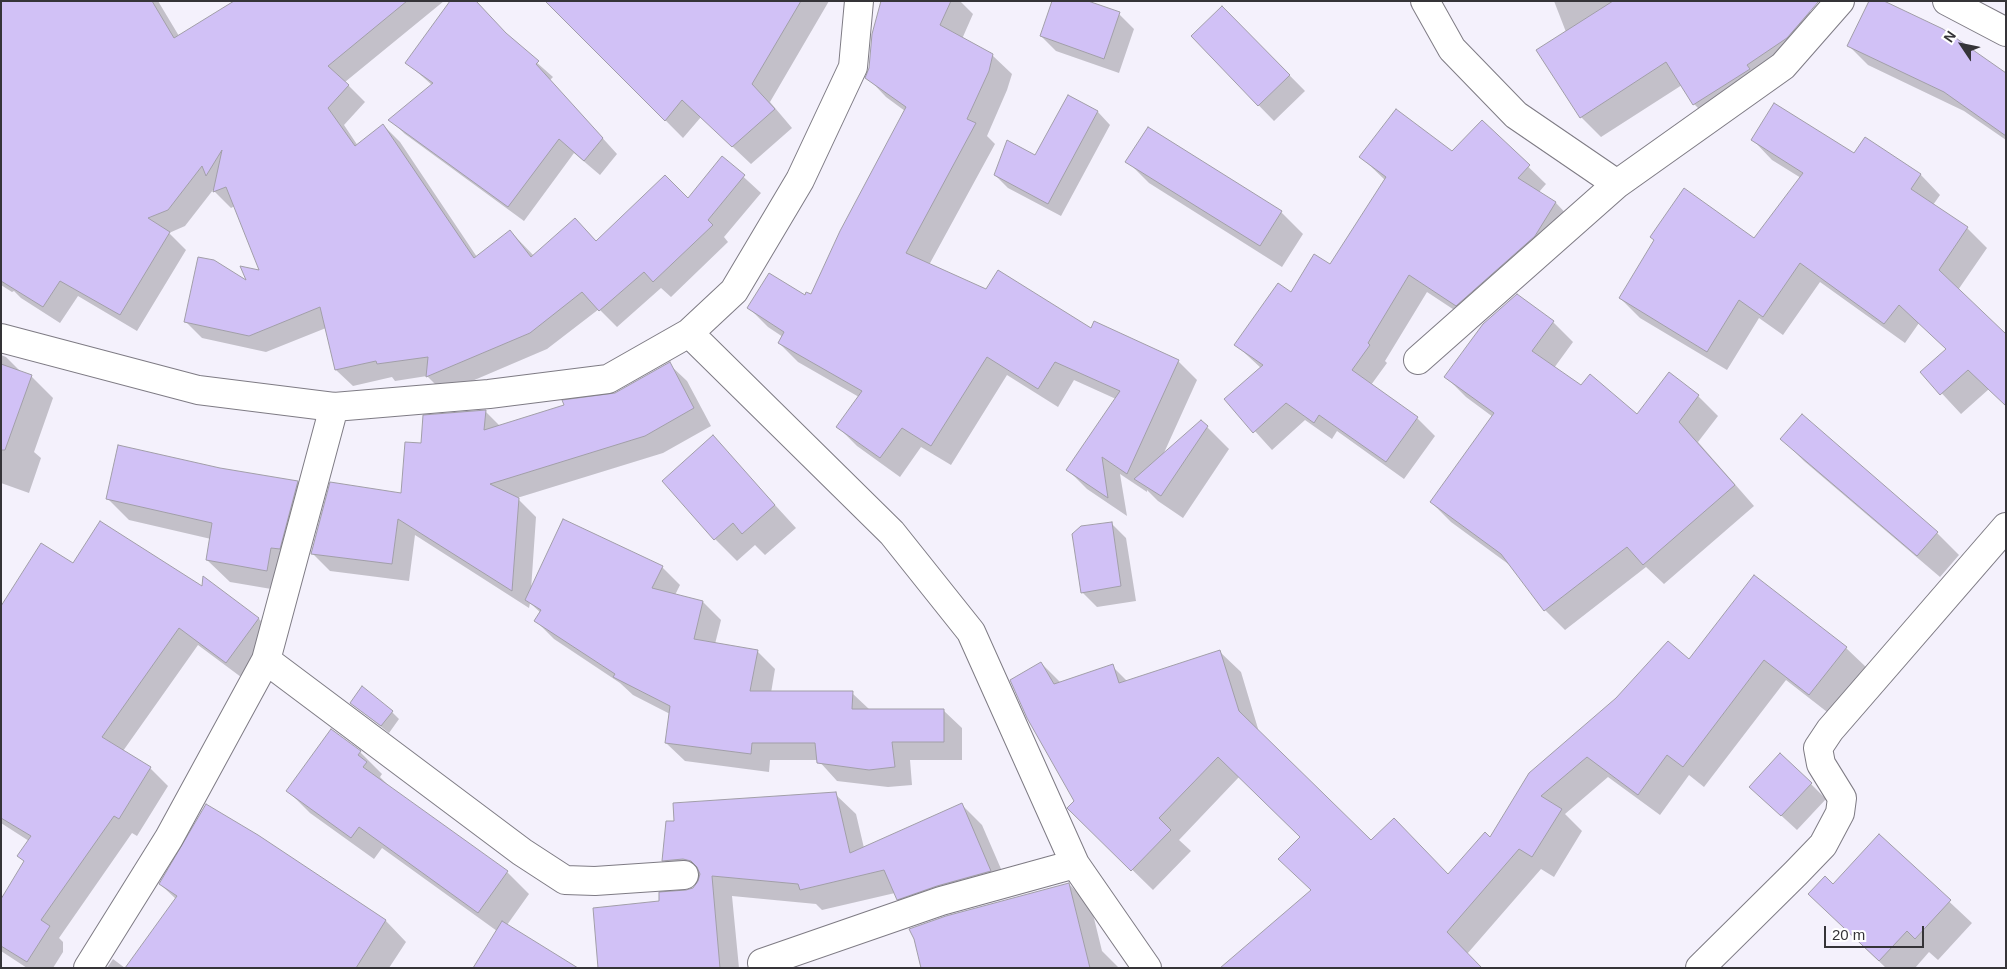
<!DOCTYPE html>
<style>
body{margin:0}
#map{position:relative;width:2007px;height:969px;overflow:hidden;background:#f4f1fc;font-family:Helvetica,sans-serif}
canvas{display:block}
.frame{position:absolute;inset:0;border:2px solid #353438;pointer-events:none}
.north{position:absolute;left:1937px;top:20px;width:50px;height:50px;-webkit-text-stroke:4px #fff;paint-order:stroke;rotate:304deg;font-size:14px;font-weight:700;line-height:20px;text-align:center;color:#353438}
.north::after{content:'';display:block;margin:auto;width:18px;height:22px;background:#353438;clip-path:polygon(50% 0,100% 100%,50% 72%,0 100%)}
.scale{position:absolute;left:1824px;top:926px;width:100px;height:22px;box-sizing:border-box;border:2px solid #353438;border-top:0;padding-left:6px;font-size:15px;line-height:18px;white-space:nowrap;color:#353438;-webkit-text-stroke:4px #fff;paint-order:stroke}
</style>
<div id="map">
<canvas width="2007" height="969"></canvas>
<div class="frame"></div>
<div class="north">N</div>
<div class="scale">20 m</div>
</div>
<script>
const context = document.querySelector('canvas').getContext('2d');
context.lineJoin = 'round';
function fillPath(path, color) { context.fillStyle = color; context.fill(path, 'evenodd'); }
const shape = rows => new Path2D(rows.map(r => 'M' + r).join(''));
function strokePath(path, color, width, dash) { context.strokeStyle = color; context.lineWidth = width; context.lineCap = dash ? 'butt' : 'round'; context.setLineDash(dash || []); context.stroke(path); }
fillPath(shape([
 [1,1,158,1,179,36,234,1,444,1,345,82,365,102,344,125,358,146,383,125,400,142,477,257,510,231,534,256,575,219,597,242,688,199,723,158,761,193,724,237,728,242,671,297,661,288,617,327,599,309,547,349,444,393,427,376,395,381,392,377,353,386,336,370,326,328,266,352,202,338,185,321,249,283,261,272,235,206,231,208,213,190,185,226,169,233,186,250,137,331,78,296,60,323,21,298,14,291,12,292,1,285],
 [547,1,829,1,770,102,792,128,751,164,701,117,683,138],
 [895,1,960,1,973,14,962,39,992,55,1012,74,1007,90,987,136,995,144,929,265,986,291,1178,361,1197,380,1163,455,1207,427,1229,449,1183,518,1158,501,1147,490,1147,492,1120,474,1127,516,1087,489,1068,470,1116,399,1074,380,1058,407,1007,375,951,465,921,447,900,477,857,446,838,427,859,397,798,362,779,343,783,337,768,327,749,308,812,296,905,111,886,97,867,77],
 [1554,1,1803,1,1825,37,1714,124,1694,104,1682,85,1601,137,1581,117,1566,32],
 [1222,7,1305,91,1274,121,1231,77],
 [1119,14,1134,29,1119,73,1056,51,1041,36],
 [509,38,553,77,550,80,617,154,600,175,574,153,524,221,405,134,390,120,432,85,407,63],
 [1849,46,2006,75,2006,140,1964,111,1868,65],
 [1098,112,1110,125,1061,216,1008,188,995,175,1036,157],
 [1482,122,1546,184,1539,192,1556,203,1573,221,1474,323,1427,292,1385,361,1387,363,1371,385,1417,418,1435,436,1404,479,1337,431,1332,439,1305,420,1272,450,1226,399,1261,368,1236,345,1291,293,1330,266,1385,180,1361,157,1453,153],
 [1148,128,1281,212,1303,234,1282,267,1149,183,1127,161],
 [1865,139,1921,175,1940,195,1933,205,1967,228,1987,248,1958,290,1989,389,1961,414,1922,372,1947,350,1919,323,1905,343,1820,282,1783,335,1759,318,1727,370,1640,318,1620,298,1755,240,1801,178,1772,160,1753,140,1854,155],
 [1553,322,1573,342,1554,368,1581,387,1637,415,1669,374,1698,396,1718,416,1698,442,1754,506,1664,584,1646,567,1565,630,1545,610,1511,566,1451,522,1431,502,1493,417,1466,397,1446,377],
 [1,355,6,357,22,373,31,376,53,398,34,452,41,458,29,493,1,483],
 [669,364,687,381,711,426,663,453,517,498,536,517,531,590,662,567,680,585,675,595,703,602,721,620,715,644,757,651,775,669,771,693,852,693,870,710,943,710,962,728,962,760,910,760,912,785,888,787,837,781,818,760,770,760,769,772,685,761,666,743,670,714,633,695,620,683,554,639,536,621,541,613,530,603,529,608,415,535,409,581,330,571,312,553,402,494,422,445,485,411,500,426,616,394],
 [713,437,796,528,765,555,755,545,737,561,715,539,664,481],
 [1782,439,1937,533,1959,555,1940,577,1804,461],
 [220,470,297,483,319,505,289,592,230,582,207,560,211,539,129,520,107,498],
 [1111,523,1126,538,1136,601,1097,607,1082,592],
 [74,565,202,588,259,619,277,637,245,680,198,645,123,751,150,768,168,786,137,836,132,833,59,938,63,942,63,952,53,968,27,968,1,951,1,901,25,862,19,856,29,841,1,823,1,608],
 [1846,648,1867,668,1831,715,1786,680,1704,787,1689,775,1660,815,1608,777,1565,814,1582,831,1554,877,1541,869,1467,954,1312,891,1301,880,1301,838,1239,777,1179,840,1191,851,1153,890,1069,808,1076,801,1041,663,1061,683,1112,666,1128,682,1220,652,1241,672,1259,732,1371,842,1448,875,1689,661],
 [351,703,392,712,399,719,389,733],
 [332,730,360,752,382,774,380,777,388,785,388,786,507,872,529,894,507,925,497,931,382,848,374,859,310,813,288,791],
 [1811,784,1826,799,1797,830,1750,787],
 [835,794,856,814,864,848,961,804,982,825,1011,892,918,920,898,899,895,893,822,910,816,904,732,896,739,968,599,968,660,902,694,889,700,880,684,881,664,860,676,823],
 [257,836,386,921,406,942,389,968,127,968,176,899,160,884],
 [1879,836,1972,923,1938,960,1929,952,1915,968,1886,968,1809,894,1833,885],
 [1069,884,1091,906,1102,951,1119,968,926,968,921,963,911,929],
 [113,959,125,968,107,968]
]), '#0003');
const building = shape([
 [1,1,152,1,174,38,234,1,407,1,328,66,349,85,328,108,355,146,383,124,474,258,510,230,531,257,575,218,596,241,665,175,688,198,722,156,745,175,708,220,713,225,653,282,644,272,599,311,582,292,530,333,426,377,428,357,377,364,376,361,335,370,320,307,249,336,184,322,198,257,214,260,246,280,240,266,259,270,226,187,213,192,222,150,206,176,202,166,168,210,148,218,170,232,120,315,60,281,43,307,1,281,1,1],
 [450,1,476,1,506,33,539,61,536,64,603,138,584,161,559,139,508,207,388,120,433,83,405,63,450,1],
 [545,1,801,1,752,84,775,109,732,147,682,100,665,121,545,1],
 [881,1,951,1,940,25,993,54,989,71,967,119,976,123,906,253,986,289,998,270,1091,328,1094,321,1179,360,1127,474,1102,457,1108,498,1066,470,1120,391,1055,362,1038,389,987,357,931,446,902,428,880,458,836,427,862,391,778,343,784,332,747,308,769,273,805,295,806,292,811,294,840,231,906,107,865,78,869,68,872,34,881,1],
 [1052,1,1088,1,1120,12,1104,59,1040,36,1052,1],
 [1613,1,1819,1,1787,38,1747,65,1750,69,1693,105,1666,62,1580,118,1536,50,1613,1],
 [1869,1,1884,1,1943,29,2006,73,2006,136,1944,92,1847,46,1869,1],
 [1222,6,1290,75,1258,106,1191,36,1222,6],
 [1068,95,1098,111,1048,204,994,175,1007,140,1035,155,1068,95],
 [1774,103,1854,153,1865,137,1921,174,1911,189,1968,227,1939,270,2006,334,2006,406,1968,370,1940,395,1920,372,1946,349,1899,305,1884,324,1800,263,1763,317,1739,300,1707,352,1619,298,1654,240,1650,237,1684,188,1754,238,1803,173,1751,140,1774,103],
 [1396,109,1452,151,1482,120,1530,165,1518,178,1556,202,1535,236,1456,306,1409,275,1368,343,1370,345,1352,370,1418,417,1386,462,1319,415,1314,423,1286,403,1253,433,1224,399,1263,365,1234,345,1278,283,1291,292,1314,254,1330,264,1386,177,1359,157,1396,109],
 [1148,127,1282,211,1260,246,1125,162,1148,127],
 [1517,294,1554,321,1532,351,1581,385,1590,374,1637,414,1669,372,1699,395,1679,422,1735,485,1643,565,1627,547,1544,611,1501,554,1430,502,1494,413,1444,377,1483,324,1517,294],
 [670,362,694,408,645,436,490,484,519,498,512,591,398,519,392,564,311,554,330,482,401,493,405,442,421,443,423,415,486,410,484,430,564,405,562,400,615,393,670,362],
 [1,364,32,375,5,450,1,450,1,364],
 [1802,414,1938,532,1917,556,1780,439,1802,414],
 [1201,420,1208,426,1161,496,1134,479,1201,420],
 [713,435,775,505,742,534,733,523,714,540,662,481,713,435],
 [118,445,220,468,298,481,280,549,271,548,267,571,206,560,212,523,106,499,118,445],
 [563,519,663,566,652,588,703,601,694,639,758,650,750,691,853,691,852,709,944,709,944,742,892,742,895,767,869,770,817,763,815,743,752,743,751,754,665,743,670,706,613,677,615,674,534,621,541,610,525,600,563,519],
 [100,521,202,586,203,576,259,618,226,663,179,628,102,737,151,767,119,819,114,816,41,920,50,926,27,962,1,946,1,899,24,861,17,856,31,836,1,818,1,606,41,543,73,563,100,521],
 [1112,522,1121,586,1081,593,1072,534,1081,526,1112,522],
 [1754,575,1847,647,1809,695,1764,660,1683,767,1667,755,1638,795,1587,757,1541,796,1562,809,1532,857,1519,849,1447,932,1482,968,1220,968,1311,890,1278,859,1300,837,1218,757,1159,818,1171,830,1131,871,1067,808,1074,801,1027,718,1010,680,1041,662,1054,684,1113,664,1119,683,1220,650,1239,711,1371,840,1394,818,1448,874,1485,832,1490,837,1529,773,1616,698,1668,641,1689,659,1754,575],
 [362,686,393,711,381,726,350,703,362,686],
 [331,729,361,751,358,755,367,762,363,767,508,871,478,913,359,827,351,838,286,791,331,729],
 [1780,753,1812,783,1781,816,1749,787,1780,753],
 [836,792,850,853,962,803,991,871,937,886,897,900,884,870,800,890,798,884,712,876,720,968,598,968,593,908,659,901,659,892,686,890,693,888,698,881,700,874,697,867,691,861,683,859,662,861,666,821,674,821,673,803,836,792],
 [206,804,258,835,386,920,356,968,125,968,177,896,159,884,206,804],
 [1879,834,1951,900,1915,939,1907,931,1879,961,1808,894,1825,876,1833,884,1879,834],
 [1069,883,1090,968,921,968,914,939,909,929,946,916,1069,883],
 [502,921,578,968,473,968,502,921]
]);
fillPath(building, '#d1c1f6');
strokePath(building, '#a19ea8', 1);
const street = shape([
 [1425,1,1452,49,1516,115,1617,184],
 [1947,1,2006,32],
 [689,333,892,533,971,632,1075,864,1147,968],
 [1,338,198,390,334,407,489,394,608,379,689,333,734,291,800,180,853,67,859,1],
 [1418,360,1617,184,1783,66,1840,1],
 [266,660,522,852,565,880,595,881,684,875],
 [762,963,941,901,1075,864],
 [88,968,169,838,266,660,334,407],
 [1700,968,1796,873,1823,845,1840,813,1842,798,1821,764,1818,748,1830,730,2006,527]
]);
strokePath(street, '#7e7b84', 30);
strokePath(street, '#fff', 28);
</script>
